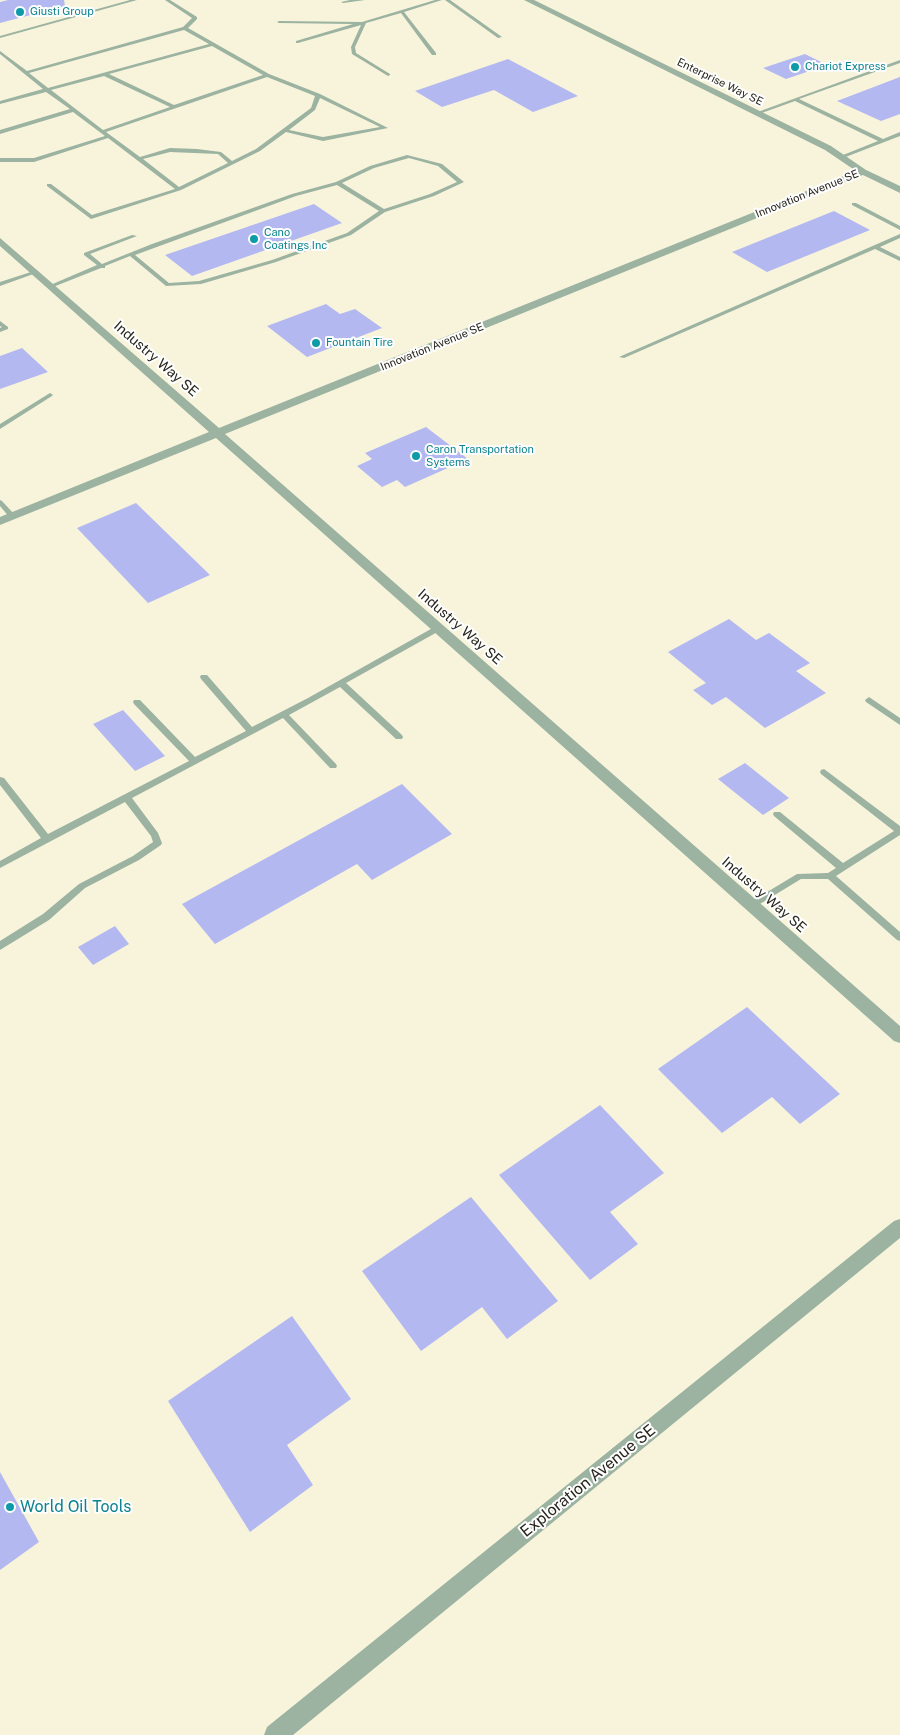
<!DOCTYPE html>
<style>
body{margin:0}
canvas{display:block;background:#f8f4db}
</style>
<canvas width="900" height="1735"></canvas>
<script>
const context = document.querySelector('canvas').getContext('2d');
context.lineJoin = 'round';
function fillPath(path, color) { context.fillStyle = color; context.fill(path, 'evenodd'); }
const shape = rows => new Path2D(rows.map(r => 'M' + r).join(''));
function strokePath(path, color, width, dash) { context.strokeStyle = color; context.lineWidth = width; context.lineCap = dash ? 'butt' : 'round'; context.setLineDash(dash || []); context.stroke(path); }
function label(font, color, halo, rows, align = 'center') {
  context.font = font + ' "Public Sans",sans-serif'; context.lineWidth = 4; context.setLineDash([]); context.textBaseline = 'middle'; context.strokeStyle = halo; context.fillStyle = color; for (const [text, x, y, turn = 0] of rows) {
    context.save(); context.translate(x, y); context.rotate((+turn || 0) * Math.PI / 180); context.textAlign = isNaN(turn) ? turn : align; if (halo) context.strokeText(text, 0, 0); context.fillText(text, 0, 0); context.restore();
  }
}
fillPath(shape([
 [8,0,64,0,65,6,0,23,0,2],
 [805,54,827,65,786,79,763,68],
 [508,59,578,96,533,112,494,90,442,107,415,91],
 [900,77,900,114,881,121,837,101],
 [314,204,342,223,192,276,165,255],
 [834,211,870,230,767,272,732,252],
 [326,304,340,314,355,309,382,328,307,357,267,326],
 [22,348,48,372,0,389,0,356],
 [426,427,468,459,405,487,397,480,382,487,357,466,372,459,365,453],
 [136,503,210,575,148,603,77,528],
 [729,619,756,640,769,633,810,663,796,671,826,693,765,728,726,697,712,705,693,690,706,683,668,652],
 [123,710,165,756,135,771,93,724],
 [745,763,789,798,763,815,718,779],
 [402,784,452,834,372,880,357,864,215,944,182,904],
 [115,926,129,944,93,965,78,947],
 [747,1007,840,1094,800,1124,772,1097,722,1133,658,1069],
 [600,1105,664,1173,610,1212,638,1244,590,1280,499,1175],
 [471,1197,558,1301,507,1339,482,1307,421,1351,362,1271],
 [292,1316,351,1399,287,1445,313,1485,250,1532,168,1401],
 [0,1472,39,1542,0,1570]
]), '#b3b8f1');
fillPath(shape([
 [130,0,137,0,0,38,0,36,130,0],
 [165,0,170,0,197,17,197,19,188,28,269,74,320,94,388,128,323,141,286,132,260,151,181,190,91,219,47,186,47,184,51,184,92,215,175,189,108,138,34,162,0,162,0,158,34,158,105,136,73,112,0,134,0,130,70,109,46,92,0,104,0,101,43,89,0,54,0,51,27,71,183,27,192,18,165,0],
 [184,30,209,44,48,88,29,73,184,30],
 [212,46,263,75,174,105,109,74,212,46],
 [104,76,170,107,103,130,51,90,104,76],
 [267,77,315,96,311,108,256,149,232,161,221,152,197,149,170,148,140,157,106,132,267,77],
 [320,98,380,127,323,137,289,130,315,110,320,98],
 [170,152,218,154,228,163,179,187,143,159,170,152],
 [350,0,365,0,343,3,341,2,350,0],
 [435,0,442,0,404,12,436,53,436,55,432,55,401,13,366,23,355,47,356,53,390,74,390,75,388,76,352,54,351,47,361,25,298,43,296,43,296,41,353,24,279,23,277,22,279,21,362,22,435,0],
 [445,0,450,0,502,37,498,38,445,0],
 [900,60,900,63,799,99,883,139,900,132,900,136,843,158,838,157,878,141,795,101,759,114,755,113,900,60],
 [407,155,442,164,464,182,434,196,385,212,351,235,276,262,201,284,166,286,130,256,105,266,105,268,101,268,53,287,48,286,97,265,84,255,84,253,132,235,137,236,90,254,102,264,152,244,292,194,336,182,370,166,407,155],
 [409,158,438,166,457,182,430,194,384,209,342,183,374,168,409,158],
 [337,185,379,211,347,233,272,260,199,281,169,283,135,255,296,196,337,185],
 [852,203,856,203,900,226,900,230,852,205,852,203],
 [900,234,900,238,880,247,900,257,900,261,875,249,624,358,619,357,900,234],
 [34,271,39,272,0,286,0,282,34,271],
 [0,321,8,327,8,329,0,332,0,328,2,327,0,326,0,321],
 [50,393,53,395,52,396,0,429,0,424,50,393],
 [0,500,2,501,14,514,14,518,10,518,0,506,0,500],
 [438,625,441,626,442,628,441,630,346,683,402,735,403,737,402,739,396,739,340,687,289,715,336,764,337,766,336,768,330,768,283,718,132,798,158,833,162,843,161,845,139,860,85,888,49,920,0,950,0,941,43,914,79,884,133,856,153,842,151,836,125,802,0,868,0,861,41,838,0,785,0,777,4,778,48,834,189,761,134,704,133,702,134,700,140,700,195,757,246,731,201,679,200,677,201,675,207,675,252,727,308,698,438,625],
 [869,697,900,718,900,725,866,702,865,700,869,697],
 [824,769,900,826,900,835,836,876,900,932,900,941,897,940,828,879,801,879,755,907,752,908,749,907,748,905,749,903,797,874,828,873,836,868,774,816,773,814,774,812,780,812,843,863,894,831,821,774,820,772,821,770,824,769]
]), '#9bb3a0');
fillPath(shape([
 [524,0,534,0,831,146,866,170,900,186,900,193,863,175,225,434,900,1026,900,1043,894,1041,216,438,0,525,0,517,209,432,0,246,0,238,219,428,856,171,825,150,524,0],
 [900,1219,900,1238,293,1735,264,1735,267,1727,894,1221,900,1219]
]), '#9bb3a0');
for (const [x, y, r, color] of [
 [20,12,5,"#0f9aa8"],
 [795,67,5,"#0f9aa8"],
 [254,239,5,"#0f9aa8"],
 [316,343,5,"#0f9aa8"],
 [416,456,5,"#0f9aa8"],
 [10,1507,5,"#0f9aa8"]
]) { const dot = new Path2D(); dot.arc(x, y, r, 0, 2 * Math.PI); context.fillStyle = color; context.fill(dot); strokePath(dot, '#fff', 2); }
label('11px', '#0d838f', '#fff', [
 ["Giusti Group",30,12],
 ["Chariot Express",805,67],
 ["Cano",264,233],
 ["Coatings Inc",264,246],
 ["Fountain Tire",326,343],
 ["Caron Transportation",426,450],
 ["Systems",426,463]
], 'left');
label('11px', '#27251c', '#fff', [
 ["Enterprise Way SE",720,82,26],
 ["Innovation Avenue SE",807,194,-22],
 ["Innovation Avenue SE",432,347,-22]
]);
label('14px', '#27251c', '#fff', [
 ["Industry Way SE",156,359,41],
 ["Industry Way SE",460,627,41],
 ["Industry Way SE",764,895,41]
]);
label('16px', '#27251c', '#fff', [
 ["Exploration Avenue SE",588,1481,-39]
]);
label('16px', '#0d838f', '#fff', [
 ["World Oil Tools",20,1507]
], 'left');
</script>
